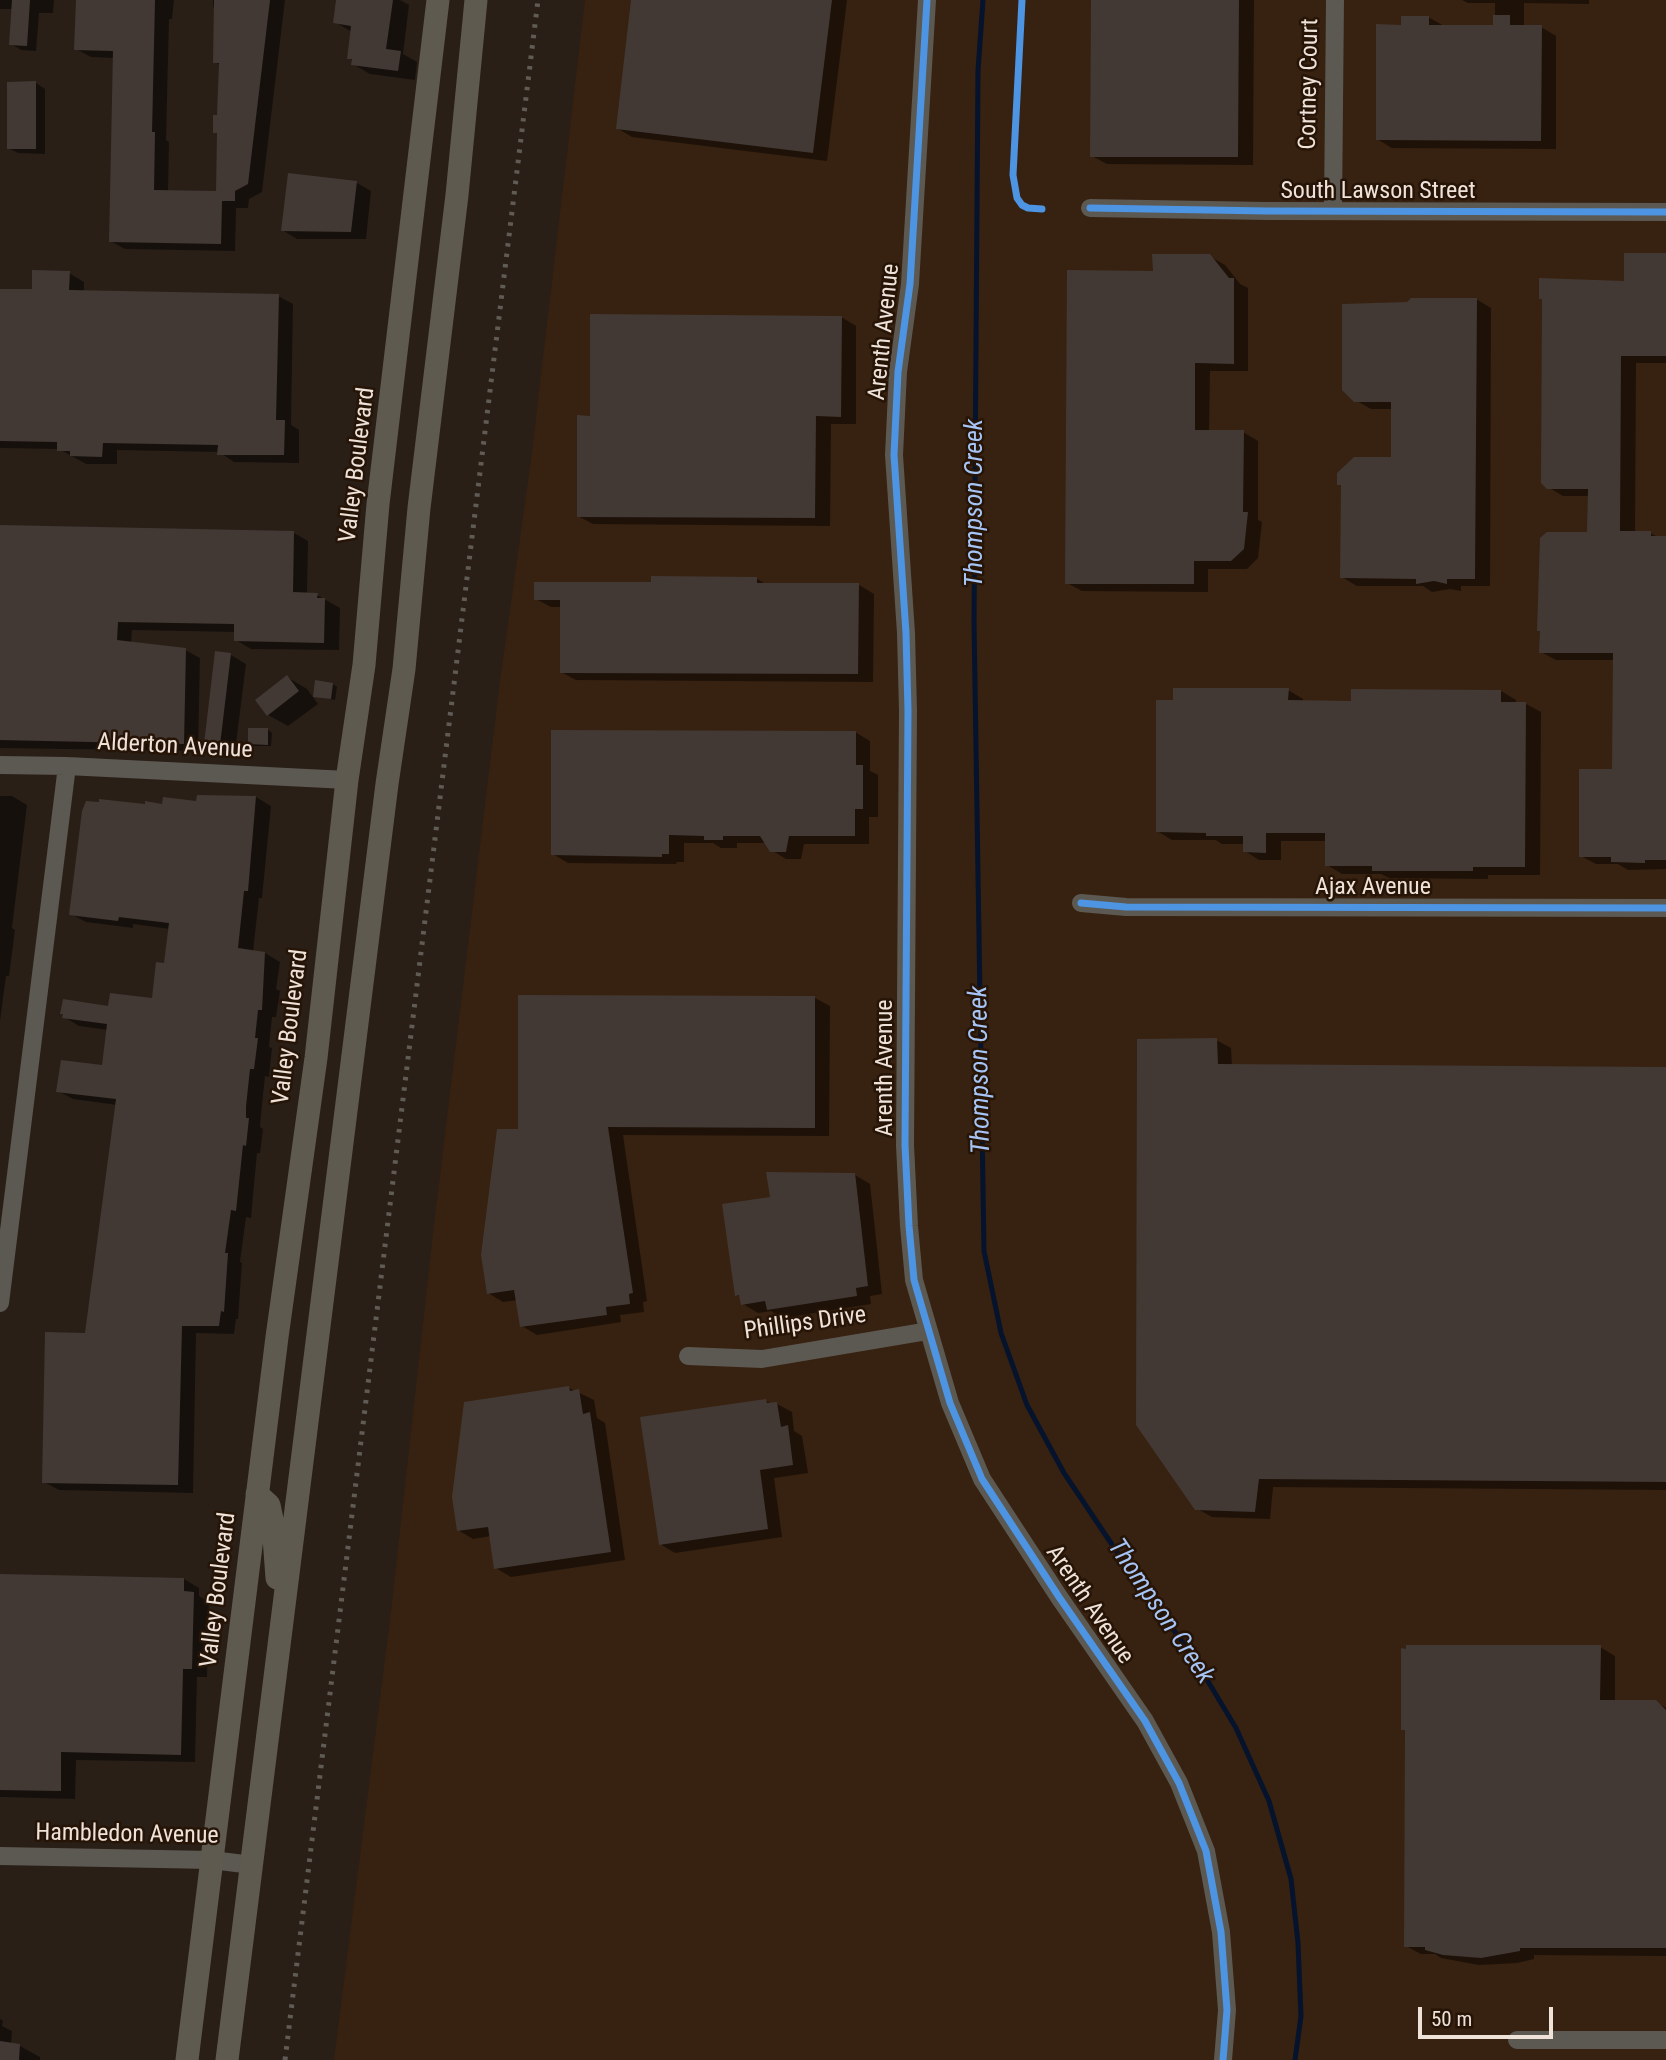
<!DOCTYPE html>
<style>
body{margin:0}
#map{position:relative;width:1666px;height:2060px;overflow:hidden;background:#291f17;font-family:"Roboto Condensed",sans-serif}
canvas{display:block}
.scale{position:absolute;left:1418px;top:2007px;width:135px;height:32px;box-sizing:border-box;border:4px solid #efe2d9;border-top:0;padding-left:9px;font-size:21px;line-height:24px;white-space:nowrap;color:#efe2d9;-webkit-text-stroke:5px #261407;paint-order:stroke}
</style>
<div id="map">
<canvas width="1666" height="2060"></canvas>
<div class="scale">50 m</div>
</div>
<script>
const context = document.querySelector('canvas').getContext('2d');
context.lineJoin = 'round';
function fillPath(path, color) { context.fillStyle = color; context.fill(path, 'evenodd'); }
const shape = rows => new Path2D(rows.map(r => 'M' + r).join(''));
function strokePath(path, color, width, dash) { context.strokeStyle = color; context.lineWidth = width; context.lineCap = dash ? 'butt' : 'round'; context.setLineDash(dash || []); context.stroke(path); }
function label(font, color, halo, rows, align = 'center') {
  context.font = font + ' "Roboto Condensed",sans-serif'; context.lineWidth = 5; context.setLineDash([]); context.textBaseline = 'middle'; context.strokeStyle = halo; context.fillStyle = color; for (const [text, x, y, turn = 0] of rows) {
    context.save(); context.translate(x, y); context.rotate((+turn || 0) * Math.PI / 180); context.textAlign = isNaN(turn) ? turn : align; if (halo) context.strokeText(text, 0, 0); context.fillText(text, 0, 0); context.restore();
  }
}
fillPath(shape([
 [585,0,1666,0,1666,2060,334,2060,391,1612,434,1225,500,681,531,460]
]), '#372110');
fillPath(shape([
 [0,0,54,0,53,13,39,13,36,51,21,50,11,44,13,9,0,9],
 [78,0,174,0,172,19,169,19,166,140,169,142,168,192,217,193,219,134,215,132,219,117,220,65,215,62,216,9,213,7,213,0,285,0,262,192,249,199,248,208,236,208,235,251,125,249,110,241,115,58,91,57,76,49],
 [338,0,400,0,409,5,403,54,417,62,415,80,370,74,353,64,354,61,349,58,352,32,335,22],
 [633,0,847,0,827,161,632,137,617,128],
 [1093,0,1254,0,1253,165,1107,164,1092,156],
 [1462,0,1589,0,1589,4,1524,3,1524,27,1541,27,1556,36,1556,149,1392,148,1377,139,1403,26,1428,17,1444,26,1495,27,1495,3,1468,3],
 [36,83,45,89,45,154,18,153,8,148],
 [357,183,371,191,366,239,297,239,282,230],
 [1666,255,1666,363,1636,363,1635,533,1650,533,1658,537,1666,537,1666,869,1628,870,1618,864,1596,864,1581,856,1613,771,1614,660,1556,660,1541,652,1589,534,1590,496,1563,496,1548,487,1626,282],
 [1209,256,1225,265,1240,284,1248,288,1248,371,1210,371,1209,432,1243,432,1258,441,1258,520,1262,522,1258,558,1247,569,1208,569,1208,592,1082,591,1067,583,1155,272],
 [69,273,84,282,84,292,278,296,293,304,291,425,299,430,299,463,234,462,219,452,117,450,117,464,86,464,59,449,0,448,0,290,34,291],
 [1476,299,1491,308,1490,586,1461,586,1461,591,1450,589,1432,592,1423,586,1357,586,1342,577,1392,459,1393,409,1371,409,1355,400],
 [841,317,856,326,856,424,831,424,830,526,593,524,578,516,591,417],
 [0,527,294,533,308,541,307,595,317,595,340,608,339,650,251,649,236,640,236,632,132,630,131,643,185,650,200,658,198,751,0,748],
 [756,578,767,585,859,585,874,594,873,682,576,680,561,672,562,607,551,607,536,599],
 [231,655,246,664,235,752,220,752,206,743],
 [287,677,307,689,318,704,288,726,268,715],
 [333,684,337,687,335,700,315,696],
 [1288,690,1303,699,1303,702,1352,702,1501,691,1516,700,1516,704,1526,704,1541,712,1540,875,1488,875,1488,879,1389,878,1381,874,1342,874,1327,865,1327,841,1281,841,1281,860,1259,860,1245,851,1245,844,1222,844,1216,840,1172,840,1157,831],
 [268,730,272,733,271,746,254,746,250,743],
 [855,732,870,741,870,771,878,775,878,817,869,817,869,844,804,844,801,859,786,859,771,850,767,843,737,843,737,848,721,848,713,843,684,843,684,862,677,862,676,864,568,863,553,854],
 [0,796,12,796,27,805,12,928,15,930,9,976,6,976,0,1021],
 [256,797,271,806,262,898,259,898,253,952,265,953,280,962,276,989,280,991,276,1017,272,1017,269,1047,272,1048,269,1077,265,1076,261,1115,260,1127,263,1129,260,1153,257,1153,251,1218,246,1217,240,1262,242,1263,238,1319,236,1319,234,1334,196,1333,193,1493,59,1490,44,1482,87,1335,117,1105,73,1099,58,1091,103,1067,108,1030,79,1026,64,1017,153,1000,165,965,170,929,133,924,133,928,86,922,71,914,147,806],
 [815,998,830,1006,829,1136,623,1135,647,1301,643,1302,644,1312,620,1315,621,1322,537,1335,522,1326,518,1300,503,1302,488,1293,519,1131],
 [1216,1040,1231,1048,1232,1066,1666,1069,1666,1490,1273,1487,1270,1519,1212,1517,1196,1508],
 [855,1175,870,1184,882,1294,870,1296,871,1304,783,1318,771,1311,758,1313,743,1304,741,1297,737,1295,772,1198],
 [569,1388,594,1400,597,1418,605,1423,625,1560,511,1577,496,1568,491,1536,473,1539,458,1530],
 [766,1401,772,1404,777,1404,792,1412,794,1431,802,1436,808,1473,774,1478,782,1537,675,1553,660,1544],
 [0,1576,184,1579,199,1588,199,1596,209,1602,207,1677,197,1677,195,1762,76,1760,75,1799,0,1797],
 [1600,1647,1615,1656,1615,1702,1656,1702,1666,1708,1666,1956,1534,1955,1534,1959,1517,1963,1479,1965,1441,1958,1435,1954,1421,1954,1406,1946,1407,1731,1403,1729],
 [0,2019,3,2021,2,2026,12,2031,11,2045,20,2046,40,2057,40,2060,0,2060]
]), '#0007');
strokePath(shape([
 [983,0,978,71,974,621,984,1251,1001,1333,1027,1405,1064,1473,1119,1555,1194,1658,1236,1728,1269,1801,1291,1879,1298,1943,1301,2016,1295,2060]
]), '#05132d', 5);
fillPath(shape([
 [12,0,30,0,27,46,9,45],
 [76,0,155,0,152,132,155,132,154,190,216,191,217,133,213,133,213,115,217,115,219,63,213,63,214,0,270,0,248,184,235,191,235,201,222,201,221,244,109,242,113,51,74,50],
 [336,0,393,0,386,49,401,51,398,71,351,65,352,59,347,59,351,26,333,23],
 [631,0,832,0,813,153,616,129],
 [1091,0,1239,0,1238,157,1090,157],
 [1493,15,1510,15,1510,25,1542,25,1541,141,1376,140,1376,24,1401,25,1401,16,1429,16,1429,25,1493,25],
 [36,81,36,149,7,149,7,82],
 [288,173,357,181,351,232,281,231],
 [1624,253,1666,253,1666,356,1621,356,1620,531,1651,531,1651,536,1666,536,1666,860,1645,860,1645,863,1611,862,1611,857,1579,857,1579,769,1612,769,1613,653,1539,653,1540,631,1537,631,1540,538,1547,532,1587,532,1588,489,1547,489,1541,483,1542,299,1539,299,1539,278,1624,281],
 [1152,254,1210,254,1229,278,1234,278,1234,364,1195,363,1195,430,1244,430,1243,512,1248,512,1244,549,1231,561,1194,561,1194,584,1065,584,1067,270,1153,271],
 [32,270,70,271,69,290,279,294,276,420,285,420,284,455,217,455,218,445,103,443,102,457,70,456,70,451,57,451,57,442,0,441,0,289,32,289],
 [1411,298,1477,298,1475,579,1447,579,1447,584,1434,581,1416,584,1416,579,1340,578,1341,485,1337,485,1337,473,1354,457,1391,457,1391,402,1354,402,1342,390,1342,304,1407,302],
 [590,314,842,316,841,417,816,416,815,518,577,517,577,415,590,416],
 [0,525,294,531,293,592,318,593,317,598,325,598,324,643,234,641,234,624,118,622,117,640,186,648,184,744,0,740],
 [651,576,757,577,757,583,859,583,858,674,560,673,560,600,534,600,534,582,651,582],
 [215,651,231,653,220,745,204,744],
 [287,675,299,691,267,716,255,700],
 [315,680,333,683,331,699,313,697],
 [1173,688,1289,688,1288,700,1351,701,1351,689,1501,690,1501,702,1526,702,1525,867,1473,867,1473,871,1372,871,1372,866,1325,866,1325,833,1266,833,1266,853,1243,852,1243,836,1206,836,1206,833,1156,832,1156,700,1173,700],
 [248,728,268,728,268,745,248,744],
 [551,730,856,731,856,765,863,765,863,809,855,809,855,836,789,836,786,852,770,852,760,836,723,836,723,840,704,840,704,836,669,835,669,854,662,854,662,857,551,855],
 [197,795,256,796,248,891,244,891,238,948,265,952,262,1010,258,1010,255,1038,258,1038,254,1069,250,1069,246,1106,246,1118,249,1118,246,1146,243,1145,236,1211,231,1210,225,1253,228,1253,224,1312,221,1311,219,1326,182,1326,178,1485,42,1483,45,1332,85,1333,116,1099,56,1092,61,1060,102,1065,107,1024,62,1018,63,1014,60,1014,63,999,108,1006,110,993,152,998,156,962,164,963,169,923,119,917,118,921,69,915,82,811,86,801,99,802,99,799,145,804,145,801,162,804,163,797,196,801],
 [518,995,815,996,815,1128,608,1127,633,1293,629,1294,630,1304,606,1307,607,1315,520,1327,514,1290,487,1294,481,1255,497,1129,518,1129],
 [1217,1038,1218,1064,1666,1067,1666,1482,1259,1479,1255,1512,1195,1510,1136,1425,1137,1039],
 [766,1172,855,1173,868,1286,856,1288,857,1296,767,1310,765,1301,741,1305,739,1295,735,1296,722,1204,770,1197],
 [569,1386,570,1391,579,1389,583,1414,590,1412,611,1552,494,1569,488,1527,457,1531,452,1497,464,1402],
 [766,1399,767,1403,777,1402,781,1427,788,1425,793,1465,760,1470,768,1529,659,1545,640,1417],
 [0,1574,184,1578,184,1591,194,1592,192,1669,183,1669,181,1755,61,1752,61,1791,0,1790],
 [1406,1645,1601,1645,1600,1700,1656,1700,1666,1710,1666,1948,1520,1948,1520,1951,1481,1958,1443,1955,1425,1950,1425,1947,1404,1947,1405,1730,1401,1730,1401,1648,1406,1649],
 [0,2041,20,2044,19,2060,0,2060]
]), '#433934');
strokePath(shape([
 [927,0,910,284,898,372,894,455,906,633,908,711,905,1145,909,1226,914,1280,950,1403,982,1479,1059,1597,1145,1721,1179,1783,1206,1851,1221,1932,1227,2010,1223,2060],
 [1090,208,1267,211,1666,212],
 [1333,210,1335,0],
 [0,765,67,766,347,780],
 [1081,903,1126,907,1666,908],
 [0,1303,67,766],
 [688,1356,762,1359,928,1331],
 [0,1856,212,1860,252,1865],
 [1517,2040,1666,2040]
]), '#5c5952', 18);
strokePath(shape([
 [257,1494,269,1505,273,1524,277,1578],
 [187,2060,277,1337,316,1058,347,780,364,665,378,504,438,0],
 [227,2060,387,784,404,669,419,508,457,195,476,0]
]), '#5f5a50', 23);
strokePath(shape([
 [285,2060,538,0]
]), '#615b55', 5, [3.5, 7]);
strokePath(shape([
 [927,0,910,284,898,372,894,455,906,633,908,711,905,1145,909,1226,914,1280,950,1403,982,1479,1059,1597,1145,1721,1179,1783,1206,1851,1221,1932,1227,2010,1223,2060],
 [1022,0,1013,175,1017,198,1022,205,1028,208,1042,209],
 [1090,208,1267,211,1666,212],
 [1081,903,1126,907,1666,908]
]), '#4d94e3', 7);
label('24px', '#efe2d9', '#261407', [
 ["Cortney Court",1310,84,-89],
 ["South Lawson Street",1378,192],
 ["Arenth Avenue",885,332,-84],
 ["Valley Boulevard",358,465,-83],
 ["Alderton Avenue",175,747,3],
 ["Ajax Avenue",1373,888],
 ["Valley Boulevard",291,1027,-83],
 ["Arenth Avenue",886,1068,-90],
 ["Phillips Drive",805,1324,-8],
 ["Valley Boulevard",219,1590,-83],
 ["Arenth Avenue",1089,1605,56],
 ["Hambledon Avenue",127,1835,1]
]);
label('italic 26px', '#a6c5f5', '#261407', [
 ["Thompson Creek",975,503,-90],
 ["Thompson Creek",981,1070,-91],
 ["Thompson Creek",1160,1612,56]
]);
</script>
